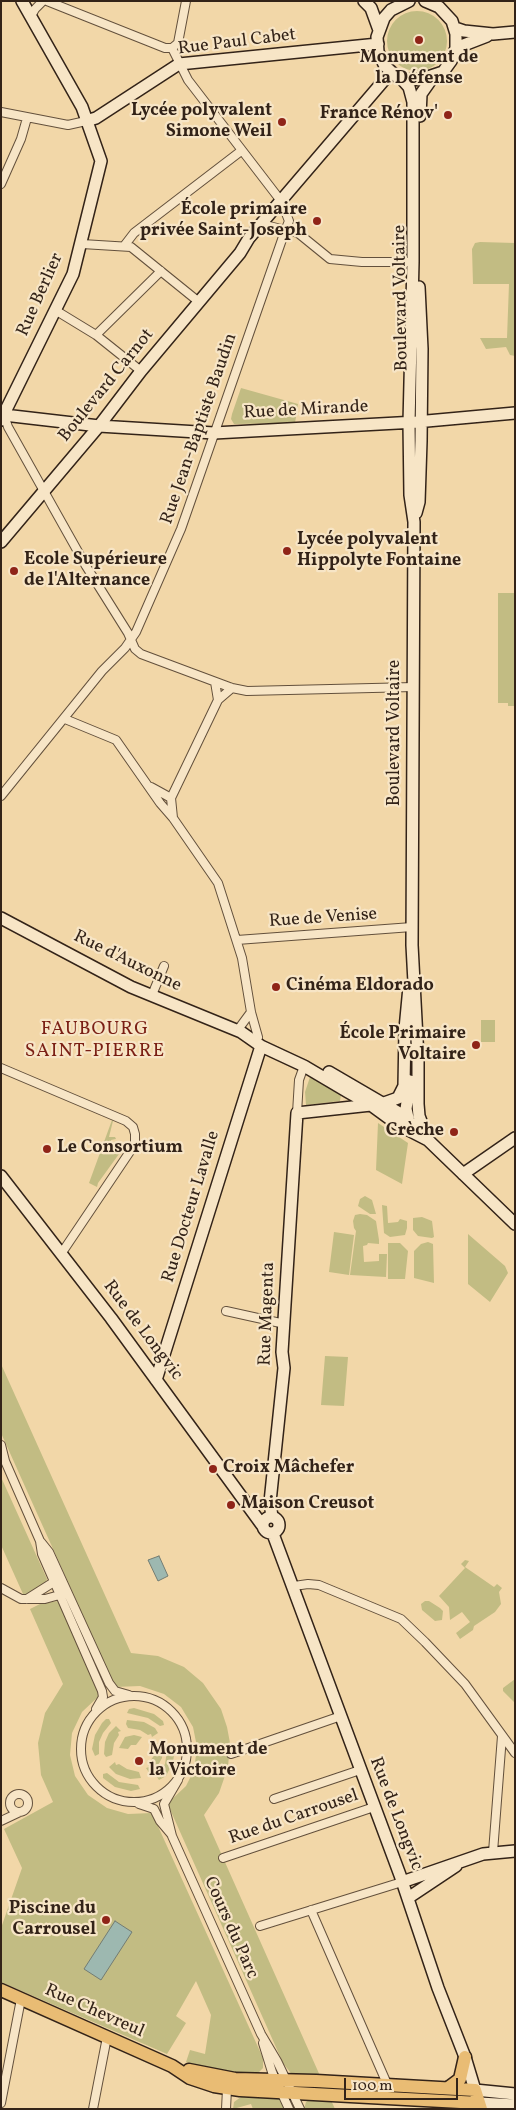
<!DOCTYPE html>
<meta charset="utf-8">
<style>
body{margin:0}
#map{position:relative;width:516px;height:2110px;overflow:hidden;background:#f2d7a8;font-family:Vollkorn,serif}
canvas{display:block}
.frame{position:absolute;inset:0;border:2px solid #332318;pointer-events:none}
.scale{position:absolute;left:344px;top:2078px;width:114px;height:22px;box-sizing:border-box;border:2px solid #332318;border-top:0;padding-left:6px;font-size:15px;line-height:18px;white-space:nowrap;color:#332318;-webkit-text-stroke:4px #f7e5c6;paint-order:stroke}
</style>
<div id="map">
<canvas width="516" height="2110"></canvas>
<div class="frame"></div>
<div class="scale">100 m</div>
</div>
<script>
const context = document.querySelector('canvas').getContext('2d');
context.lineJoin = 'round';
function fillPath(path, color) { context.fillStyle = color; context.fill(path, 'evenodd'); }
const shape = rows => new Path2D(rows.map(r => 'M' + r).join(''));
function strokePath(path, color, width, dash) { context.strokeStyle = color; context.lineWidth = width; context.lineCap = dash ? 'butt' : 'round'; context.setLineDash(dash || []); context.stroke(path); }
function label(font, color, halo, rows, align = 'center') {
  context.font = font + ' Vollkorn,serif'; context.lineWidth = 4.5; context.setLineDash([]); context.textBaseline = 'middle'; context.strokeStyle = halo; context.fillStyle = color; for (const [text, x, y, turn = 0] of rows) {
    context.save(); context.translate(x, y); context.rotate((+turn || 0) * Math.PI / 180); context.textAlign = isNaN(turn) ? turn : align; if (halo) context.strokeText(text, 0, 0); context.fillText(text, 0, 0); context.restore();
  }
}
fillPath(shape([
 '387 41a30 30 0 1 1 60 0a30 30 0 1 1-60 0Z',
 [480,242,515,243,515,356,510,355,506,347,486,349,480,338,507,338,509,284,473,284,472,249,475,243],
 [241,388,298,404,295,423,234,424,231,419,232,414],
 [498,593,515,593,515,706,508,706,508,703,498,703],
 [481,1020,495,1020,495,1042,481,1042],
 [310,1077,341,1095,340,1101,306,1105,305,1092],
 [112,1120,113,1121,109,1137,115,1137,116,1139,111,1140,111,1143,119,1154,98,1183,97,1187,89,1183],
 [378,1123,408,1143,402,1184,376,1170],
 [365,1196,372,1200,376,1214,370,1214,358,1206,360,1199],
 [382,1205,387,1206,388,1223,398,1222,400,1219,407,1221,407,1228,405,1235,390,1237,384,1233],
 [360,1214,367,1215,376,1221,379,1240,379,1244,368,1243,367,1245,363,1246,364,1262,379,1261,379,1254,387,1254,386,1277,350,1275,356,1231,354,1228,353,1221,355,1215],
 [422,1217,432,1221,434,1237,432,1238,418,1236,413,1230,413,1218],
 [334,1232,354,1235,349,1275,329,1272],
 [468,1234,505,1266,508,1273,490,1302,468,1284],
 [428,1242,433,1244,434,1283,414,1278,414,1251,421,1244],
 [388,1243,400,1243,408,1251,405,1279,388,1279],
 [325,1356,348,1357,344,1406,321,1405],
 [1,1364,131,1653,158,1656,184,1667,203,1683,221,1709,227,1727,230,1743,228,1767,219,1793,204,1815,321,2078,293,2076,283,2063,169,1807,168,1803,186,1786,194,1770,197,1747,193,1727,181,1707,164,1694,140,1686,115,1687,1,1433],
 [1,1477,47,1579,46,1582,27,1594,23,1594,1,1545],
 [465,1560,469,1561,465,1567,494,1587,497,1584,502,1588,499,1592,501,1604,495,1612,474,1626,473,1630,460,1639,456,1633,470,1622,462,1612,450,1620,449,1607,439,1596,465,1568,461,1564],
 [58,1601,99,1693,99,1696,82,1712,72,1733,70,1755,75,1776,88,1795,107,1808,128,1814,152,1813,263,2058,263,2068,257,2074,254,2076,215,2071,186,2062,190,2050,205,2054,211,2015,196,1981,176,2016,186,2023,167,2054,1,1982,1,1928,22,1868,4,1829,53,1802,41,1775,38,1743,45,1713,63,1684,30,1609,40,1604],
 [425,1601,429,1601,440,1608,443,1611,442,1620,435,1621,422,1610,421,1604],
 [515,1679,515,1703,503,1691,503,1688],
 [134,1708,154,1714,163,1721,164,1725,160,1726,148,1718,127,1713,129,1709],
 [109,1719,111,1723,103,1733,99,1742,99,1754,95,1756,92,1749,95,1735,102,1723,106,1719],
 [127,1720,144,1722,155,1728,158,1733,152,1737,151,1734,148,1735,140,1730,128,1728,126,1724],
 [116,1726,121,1731,118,1732,119,1735,114,1743,112,1755,106,1757,104,1754,105,1742,109,1733],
 [134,1735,142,1737,136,1745,131,1745,128,1749,119,1748,125,1737],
 [160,1742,163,1744,162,1758,156,1769,150,1774,146,1768,149,1767,148,1764,153,1757,155,1744],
 [171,1743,175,1748,173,1762,166,1776,159,1780,157,1777,165,1764,168,1745],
 [115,1762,116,1765,119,1764,127,1769,139,1772,141,1778,130,1779,116,1774,109,1767],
 [107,1773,119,1782,138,1785,140,1789,131,1791,115,1787,103,1778,103,1774],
 [241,2097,279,2098,285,2109,253,2109,251,2104,233,2109,234,2102],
 [312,2098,330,2098,335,2109,304,2109,306,2102]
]), '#c2bc83');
const water = shape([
 [159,1556,168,1576,158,1581,148,1560,159,1556],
 [115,1921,132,1932,101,1980,84,1969,115,1921]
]);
fillPath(water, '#9db8b0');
strokePath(water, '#737c73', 1);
const street = shape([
 [47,1,165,48,172,48],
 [31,16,35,9,43,1],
 [172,48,188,80,281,201],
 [172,48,178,43,186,1],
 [1,112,68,125,86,121],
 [1,184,21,139,27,118],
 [269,226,298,233,330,259,362,262,413,262],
 [82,244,131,247,199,302],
 [124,246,134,233,241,151],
 [55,310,96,335,141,371],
 [96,335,161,271],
 [4,415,8,427,86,566,128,633,135,649,141,654,232,688,247,691,414,687],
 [215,682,218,700],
 [232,688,218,700,171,798,173,818,218,883,242,958,251,1012,258,1037],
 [65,719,116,740,160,803,173,818],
 [151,787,171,798],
 [1,796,102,671,125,648,136,632,181,529,285,231,289,221,284,208],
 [237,940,412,927],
 [152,995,164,966],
 [237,1031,251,1012],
 [1,1068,126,1121,133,1127,135,1134,135,1144,61,1254],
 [297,1113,299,1080,304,1066],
 [226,1311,285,1324],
 [1,1445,5,1461,40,1541,42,1554,102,1691,103,1697,96,1709],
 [41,1542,49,1552,109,1683,115,1691,129,1695],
 [294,1586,308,1584,319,1585,401,1619,425,1642,465,1684,515,1753],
 [1,1588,21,1599,45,1599,63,1594],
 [27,1599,57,1580],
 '81 1749a53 53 0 1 1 106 0a53 53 0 1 1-106 0Z',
 [231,1754,341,1716],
 [178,1780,164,1804,172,1836,261,2034,277,2061,300,2109],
 '10 1803a9 9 0 1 1 18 0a9 9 0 1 1-18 0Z',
 [274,1799,360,1770],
 [139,1804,154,1809,160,1821,171,1834],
 [1,1821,20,1812],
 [493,1852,502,1736],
 [223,1858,374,1807],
 [311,1910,388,2086],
 [260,1926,402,1882],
 [263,2043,272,2072,289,2109],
 [1,2103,21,1999],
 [93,2109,107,2037],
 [226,2109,227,2089]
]);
const secondary = shape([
 [364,1,371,8,379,30],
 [409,1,391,10,384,18,377,37,378,52,385,66,396,76,409,80,422,79,443,72,451,61,456,48,456,34,452,21,439,7,425,1],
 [455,28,464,31,493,34,515,32],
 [456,48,487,36],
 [401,78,409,87,413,102,413,262,409,423,410,495,414,522,412,945,418,1058,418,1104,419,1116,428,1140],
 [420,116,421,94,433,77],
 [86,121,96,118,179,64,378,44],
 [4,415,99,426,214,433,416,422,515,413],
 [1,420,73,274,101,161,82,107,22,1],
 [416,513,419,502,421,441,422,349,419,287],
 [1,542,99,426,141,371,240,253,249,238,391,72],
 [1,918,131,987,241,1032,261,1046,304,1066,348,1092,371,1105,397,1124,428,1140],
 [329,1072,401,1114,515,1224],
 [384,1103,398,1098,404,1086,405,1029,409,987],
 [409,1122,406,1109,410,1081],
 [463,1174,515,1138],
 [1,1176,111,1318,262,1525],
 [156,1380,261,1046],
 '263 1525a8 8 0 1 1 16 0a8 8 0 1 1-16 0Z',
 [272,1517,270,1502,284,1368,282,1352,297,1113,371,1105],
 [273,1534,400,1875,438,1988,465,2057,475,2090,515,2094],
 [402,1882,483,1854,515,1851],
 [408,1898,456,1866],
 [479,2103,515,2105]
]);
const primary = shape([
 [1,1990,172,2066,190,2078,214,2086,240,2090,479,2103],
 [189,2070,235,2079,316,2081,475,2090,481,2109],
 [448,2088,460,2079,465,2057]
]);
strokePath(street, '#63503c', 10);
strokePath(secondary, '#332318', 14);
strokePath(primary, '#332318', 15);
strokePath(street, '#f7e5c6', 8);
strokePath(secondary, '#f7e5c6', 11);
strokePath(primary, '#e9bc74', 12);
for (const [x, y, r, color] of [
 [419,40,5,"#8f2418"],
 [448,115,5,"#8f2418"],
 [282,122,5,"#8f2418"],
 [317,221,5,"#8f2418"],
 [287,551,5,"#8f2418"],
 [14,571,5,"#8f2418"],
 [276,987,5,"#8f2418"],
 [476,1045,5,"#8f2418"],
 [454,1132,5,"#8f2418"],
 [47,1149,5,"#8f2418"],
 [213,1469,5,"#8f2418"],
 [231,1505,5,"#8f2418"],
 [139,1761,5,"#8f2418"],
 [106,1920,5,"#8f2418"]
]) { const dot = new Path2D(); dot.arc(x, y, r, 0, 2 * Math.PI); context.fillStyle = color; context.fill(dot); strokePath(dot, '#f7e5c6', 2); }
label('18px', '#332318', '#f7e5c6', [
 ["Rue Paul Cabet",237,43,-7],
 ["Rue Berlier",41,295,-66],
 ["Boulevard Voltaire",402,298,-91],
 ["Boulevard Carnot",107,386,-51],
 ["Rue de Mirande",306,411,-3],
 ["Rue Jean-Baptiste Baudin",200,429,-71],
 ["Boulevard Voltaire",396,733,-90],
 ["Rue de Venise",323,919,-4],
 ["Rue d'Auxonne",127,962,26],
 ["Rue Docteur Lavalle",192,1207,-73],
 ["Rue Magenta",268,1314,-88],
 ["Rue de Longvic",142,1331,53],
 ["Rue de Longvic",395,1814,69],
 ["Rue du Carrousel",294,1818,-19],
 ["Cours du Parc",230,1928,66],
 ["Rue Chevreul",94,2012,24]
]);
label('bold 18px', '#332318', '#f7e5c6', [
 ["Monument de",419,59,"center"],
 ["la Défense",419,80,"center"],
 ["Lycée polyvalent",272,112,"right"],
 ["Simone Weil",272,133,"right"],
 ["France Rénov'",438,115,"right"],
 ["École primaire",307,211,"right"],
 ["privée Saint-Joseph",307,232,"right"],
 ["Lycée polyvalent",297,541],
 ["Hippolyte Fontaine",297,562],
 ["Ecole Supérieure",24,561],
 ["de l'Alternance",24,582],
 ["Cinéma Eldorado",286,987],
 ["École Primaire",466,1035,"right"],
 ["Voltaire",466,1056,"right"],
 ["Crèche",444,1132,"right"],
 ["Le Consortium",57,1149],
 ["Croix Mâchefer",223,1469],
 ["Maison Creusot",241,1505],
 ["Monument de",149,1751],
 ["la Victoire",149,1772],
 ["Piscine du",96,1910,"right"],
 ["Carrousel",96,1931,"right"]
], 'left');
context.letterSpacing = '1px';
label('19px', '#7a1f14', '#f7e5c6', [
 ["FAUBOURG",95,1031],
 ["SAINT-PIERRE",95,1053]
]);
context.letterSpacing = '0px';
</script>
